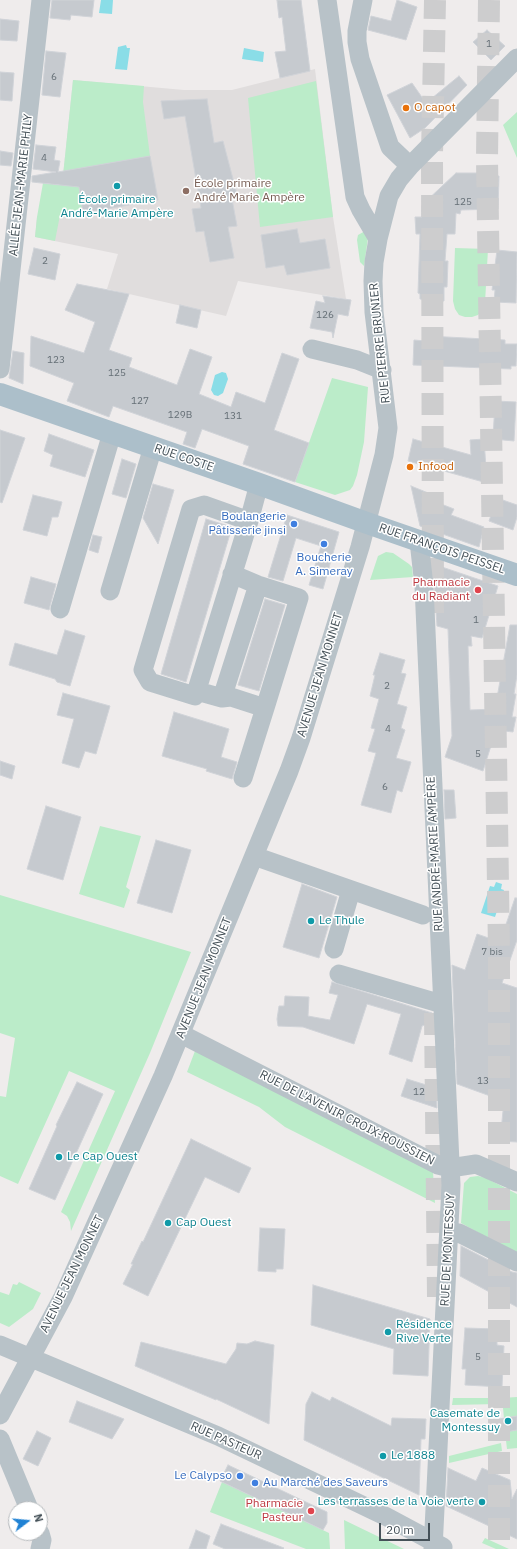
<!DOCTYPE html>
<meta charset="utf-8">
<style>
body{margin:0}
#map{position:relative;width:517px;height:1549px;overflow:hidden;background:#efecec;font-family:"IBM Plex Sans",sans-serif}
canvas{display:block}
.north{position:absolute;left:8px;top:1501px;width:40px;height:40px;box-sizing:border-box;background:#fff;border:1px solid #b5b9bc;border-radius:50%;rotate:74deg;font-size:11px;font-weight:700;line-height:16px;text-align:center;color:#455158}
.north::after{content:'';display:block;margin:auto;width:14px;height:18px;background:#2082d4;clip-path:polygon(50% 0,100% 100%,50% 72%,0 100%)}
.scale{position:absolute;left:379px;top:1523px;width:51px;height:18px;box-sizing:border-box;border:2px solid #455158;border-top:0;padding-left:5px;font-size:12px;line-height:14px;white-space:nowrap;color:#455158;-webkit-text-stroke:3px #fff;paint-order:stroke}
</style>
<div id="map">
<canvas width="517" height="1549"></canvas>
<div class="north">N</div>
<div class="scale">20 m</div>
</div>
<script>
const context = document.querySelector('canvas').getContext('2d');
context.lineJoin = 'round';
function fillPath(path, color) { context.fillStyle = color; context.fill(path, 'evenodd'); }
const shape = rows => new Path2D(rows.map(r => 'M' + r).join(''));
function strokePath(path, color, width, dash) { context.strokeStyle = color; context.lineWidth = width; context.lineCap = dash ? 'butt' : 'round'; context.setLineDash(dash || []); context.stroke(path); }
function label(font, color, halo, rows, align = 'center') {
  context.font = font + ' "IBM Plex Sans",sans-serif'; context.lineWidth = 3; context.setLineDash([]); context.textBaseline = 'middle'; context.strokeStyle = halo; context.fillStyle = color; for (const [text, x, y, turn = 0] of rows) {
    context.save(); context.translate(x, y); context.rotate((+turn || 0) * Math.PI / 180); context.textAlign = isNaN(turn) ? turn : align; if (halo) context.strokeText(text, 0, 0); context.fillText(text, 0, 0); context.restore();
  }
}
fillPath(shape([
 [315,69,333,217,346,299,238,281,226,316,107,289,118,254,35,237,37,217,62,185,73,80,184,90,232,90]
]), '#e0dddd');
fillPath(shape([
 [73,80,144,86,143,102,150,156,76,169,83,213,60,215,55,241,35,237,37,217,43,183,62,185],
 [316,81,333,217,260,227,248,98],
 [517,112,517,158,503,125],
 [365,231,368,238,364,266,360,262,357,240,358,235],
 [455,248,488,249,485,303,482,310,478,315,472,317,465,317,459,315,455,309,453,301],
 [332,378,368,387,364,442,357,475,353,486,350,490,335,495,295,482],
 [386,552,393,553,409,564,412,567,413,577,370,580,378,556],
 [100,826,141,836,126,887,130,890,124,908,79,894],
 [0,895,191,952,150,1053,71,1231,70,1222,67,1216,61,1212,115,1091,69,1071,18,1184,0,1176,0,1096,6,1097,15,1038,0,1033],
 [195,1051,433,1172,435,1203,285,1127,259,1107,187,1072],
 [478,1176,486,1178,517,1194,517,1254,461,1223,464,1183,470,1177],
 [19,1282,41,1293,33,1309,9,1327,0,1323,0,1292,9,1295,13,1284,17,1285],
 [517,1397,517,1416,504,1418,502,1398],
 [453,1398,497,1398,498,1404,452,1405],
 [517,1430,517,1448,507,1449,505,1432],
 [501,1443,502,1451,449,1463,449,1456],
 [222,1482,329,1533,330,1549,306,1549,210,1512],
 [344,1520,404,1549,345,1549],
 [485,1538,509,1549,496,1549,482,1543]
]), '#bbecc9');
fillPath(shape([
 [101,0,113,0,112,14,99,13],
 [126,45,127,48,130,48,127,70,115,69,118,47],
 [244,48,264,52,263,62,242,59],
 [222,372,226,373,228,379,223,393,218,396,214,395,211,390,215,375],
 [496,882,502,884,501,889,504,890,495,917,481,913,490,886,494,887]
]), '#8adde7');
const building = shape([
 [52,0,94,0,92,17,71,15,70,20,50,18,52,0],
 [277,0,301,0,310,71,280,78,275,52,286,51,282,17,279,18,277,0],
 [397,0,417,7,406,40,368,30,371,16,391,21,397,0],
 [0,19,19,21,17,41,0,40,0,19],
 [487,30,505,46,491,60,473,42,487,30],
 [46,51,66,53,60,97,42,95,46,51],
 [0,72,14,73,12,101,0,100,0,72],
 [459,76,467,85,425,128,410,138,387,95,412,83,426,103,459,76],
 [207,99,214,143,223,141,238,198,232,199,237,226,228,227,234,258,210,262,204,231,196,232,192,209,201,208,185,116,164,119,161,101,207,99],
 [36,145,56,147,54,160,60,161,58,172,150,156,158,200,83,213,79,187,32,182,32,176,56,172,33,169,36,145],
 [0,151,13,153,11,166,0,165,0,151],
 [456,173,483,173,483,175,499,176,498,209,461,210,460,214,456,213,455,234,447,234,445,261,448,261,447,287,444,287,444,301,420,299,420,294,418,293,420,234,416,234,415,217,422,217,422,205,456,173],
 [297,229,300,243,325,239,330,268,287,275,284,265,266,268,261,235,297,229],
 [34,248,60,254,55,280,28,274,34,248],
 [497,250,517,252,516,303,494,302,495,290,492,290,497,250],
 [77,284,129,294,109,350,132,358,129,367,177,385,190,349,212,357,199,394,231,407,236,392,265,403,282,353,299,359,274,430,309,443,295,482,243,464,249,446,202,429,195,448,183,444,187,432,113,406,109,417,67,401,74,383,30,366,31,336,84,353,95,322,65,310,77,284],
 [323,296,351,300,348,316,338,314,333,338,332,332,310,328,316,301,325,303,323,296],
 [180,305,201,310,197,328,176,323,180,305],
 [427,336,505,340,505,344,517,344,516,366,511,366,511,369,413,365,414,340,426,341,427,336],
 [13,351,24,353,23,384,9,378,13,351],
 [495,401,516,402,514,441,493,439,495,401],
 [0,430,25,438,2,503,0,502,0,430],
 [49,434,94,450,85,477,50,466,53,455,44,451,49,434],
 [413,439,471,455,470,440,484,439,487,483,408,461,413,439],
 [122,459,136,464,126,498,112,494,122,459],
 [153,484,174,490,158,544,143,518,153,484],
 [411,486,443,499,441,504,454,509,451,515,484,527,479,547,420,526,411,486],
 [33,495,62,502,58,517,52,517,47,536,23,530,33,495],
 [497,498,517,505,517,517,513,530,489,521,497,498],
 [287,515,339,532,323,589,309,585,321,546,296,538,283,581,268,577,287,515],
 [206,519,232,527,186,682,161,674,206,519],
 [93,535,102,537,98,553,89,550,93,535],
 [433,564,498,586,482,638,471,636,472,646,468,646,470,710,495,709,510,625,517,625,517,675,514,694,516,694,512,717,516,717,513,732,496,730,483,771,445,757,452,736,448,629,437,626,433,564],
 [31,577,56,584,49,610,24,603,31,577],
 [265,599,285,605,259,691,238,685,265,599],
 [65,630,85,636,70,686,57,682,55,679,9,665,15,643,57,655,65,630],
 [380,653,405,660,401,673,406,674,397,704,407,707,401,728,405,730,396,758,411,762,402,792,397,790,391,813,361,805,376,753,368,751,375,729,371,728,379,699,370,696,375,675,373,675,380,653],
 [63,693,110,706,96,754,85,751,79,768,62,763,74,719,57,715,63,693],
 [174,712,229,729,221,757,237,762,232,779,206,771,207,769,162,756,174,712],
 [0,761,15,766,12,779,0,775,0,761],
 [444,790,454,790,456,818,445,819,444,790],
 [46,806,81,817,63,880,27,869,46,806],
 [156,840,191,850,172,913,137,903,156,840],
 [302,884,337,897,319,958,283,947,302,884],
 [515,898,517,898,517,940,502,983,517,988,517,1142,500,1141,504,1101,457,1084,452,965,465,970,477,934,500,942,515,898],
 [332,982,432,1013,433,1021,422,1026,412,1062,389,1054,401,1014,367,1004,354,1044,303,1027,278,1026,277,1019,279,1006,284,1006,285,996,309,997,308,1016,330,1020,338,995,329,993,332,982],
 [407,1079,436,1088,437,1108,401,1096,407,1079],
 [77,1082,103,1094,55,1200,29,1189,57,1126,56,1125,77,1082],
 [191,1139,251,1168,239,1193,205,1177,148,1296,123,1284,133,1264,131,1264,142,1241,143,1242,191,1139],
 [260,1228,285,1229,283,1269,276,1269,276,1272,258,1271,260,1228],
 [461,1246,512,1272,517,1273,517,1307,460,1276,461,1246],
 [313,1285,430,1319,428,1376,393,1374,394,1349,311,1325,313,1285],
 [465,1328,497,1329,497,1345,504,1346,502,1387,465,1385,466,1369,462,1369,465,1328],
 [255,1341,274,1345,269,1424,216,1399,216,1400,135,1366,141,1342,226,1364,236,1349,237,1343,247,1344,255,1341],
 [312,1392,330,1401,332,1397,391,1426,392,1418,426,1419,425,1439,421,1439,419,1495,304,1440,306,1404,312,1392],
 [77,1401,124,1419,112,1439,69,1422,77,1401],
 [517,1416,517,1430,500,1433,499,1419,517,1416],
 [37,1431,51,1438,38,1466,23,1459,37,1431],
 [228,1465,327,1512,327,1523,323,1530,220,1481,228,1465],
 [448,1468,476,1481,482,1468,510,1480,512,1499,517,1489,517,1539,446,1506,448,1468],
 [221,1524,284,1548,283,1549,225,1549,213,1544,221,1524],
 [196,1530,210,1536,206,1549,189,1549,196,1530]
]);
fillPath(building, '#c6cacf');
strokePath(building, '#d0d3d8', 1);
strokePath(shape([
 [489,0,487,159,499,952,499,1549],
 [433,613,432,155,435,0],
 [435,1013,438,1297]
]), '#cdcdce', 22, [22, 11]);
strokePath(shape([
 [327,0,355,197,361,210,378,239],
 [363,0,357,31,357,42,360,59,390,147,410,166],
 [312,349,357,360,382,370],
 [0,369,41,0],
 [249,521,204,505,191,509,143,670,150,682,195,696,249,521,259,484],
 [419,541,424,586,426,631,451,1185,433,1549],
 [110,591,153,447],
 [60,609,112,433],
 [197,691,222,698,231,697,265,708,299,598,258,585,232,574],
 [222,698,258,585],
 [243,778,265,708],
 [254,856,423,915],
 [334,949,351,890],
 [339,974,442,1004],
 [181,1034,438,1165,450,1168,476,1164,517,1182],
 [459,1233,517,1262],
 [0,1345,218,1436,387,1517,443,1547],
 [0,1415,63,1297,163,1076,289,771,301,738,360,547,384,455,388,428,374,312,373,281,374,262,378,239,389,196,399,179,410,166,517,58],
 [0,1439,29,1509],
 [40,1533,42,1540,40,1549]
]), '#b8c2c8', 19);
strokePath(shape([
 [0,394,259,484,367,523,517,575]
]), '#acbfca', 22);
for (const [x, y, r, color] of [
 [406,108,4,"#e8710a"],
 [117,186,4,"#0f9aa8"],
 [186,191,4,"#8d6e63"],
 [410,467,4,"#e8710a"],
 [294,524,4,"#3f7fe0"],
 [324,544,4,"#3f7fe0"],
 [478,590,4,"#e0444e"],
 [311,921,4,"#0f9aa8"],
 [59,1157,4,"#0f9aa8"],
 [168,1223,4,"#0f9aa8"],
 [388,1332,4,"#0f9aa8"],
 [508,1421,4,"#0f9aa8"],
 [383,1456,4,"#0f9aa8"],
 [240,1476,4,"#3f7fe0"],
 [255,1483,4,"#3f7fe0"],
 [482,1502,4,"#0f9aa8"],
 [311,1511,4,"#e0444e"]
]) { const dot = new Path2D(); dot.arc(x, y, r, 0, 2 * Math.PI); context.fillStyle = color; context.fill(dot); strokePath(dot, '#fff', 1.5); }
label('10px', '#656f76', null, [
 ["1",489,44],
 ["6",54,77],
 ["4",44,158],
 ["125",463,202],
 ["2",45,261],
 ["126",325,315],
 ["123",56,360],
 ["125",117,373],
 ["127",140,401],
 ["129B",180,415],
 ["131",233,416],
 ["1",476,620],
 ["2",387,686],
 ["4",388,729],
 ["5",478,754],
 ["6",385,787],
 ["7 bis",492,952],
 ["13",483,1081],
 ["12",419,1092],
 ["5",478,1357]
]);
label('12px', '#c56008', '#fff', [
 ["O capot",414,108],
 ["Infood",418,467]
], 'left');
label('12px', '#785e54', '#fff', [
 ["École primaire",194,184],
 ["André Marie Ampère",194,198]
], 'left');
label('12px', '#455158', '#fff', [
 ["ALLÉE JEAN-MARIE PHILY",21,185,-84],
 ["RUE PIERRE BRUNIER",380,343,-96],
 ["RUE COSTE",184,458,19],
 ["RUE FRANÇOIS PEISSEL",442,549,19],
 ["AVENUE JEAN MONNET",320,675,-73],
 ["RUE ANDRÉ-MARIE AMPÈRE",435,854,-93],
 ["AVENUE JEAN MONNET",204,978,-68],
 ["RUE DE L'AVENIR CROIX-ROUSSIEN",347,1118,27],
 ["RUE DE MONTESSUY",448,1250,-87],
 ["AVENUE JEAN MONNET",72,1274,-64],
 ["RUE PASTEUR",226,1441,24]
]);
label('12px', '#0d838f', '#fff', [
 ["École primaire",117,200,"center"],
 ["André-Marie Ampère",117,214,"center"],
 ["Le Thule",319,921],
 ["Le Cap Ouest",67,1157],
 ["Cap Ouest",176,1223],
 ["Résidence",396,1325],
 ["Rive Verte",396,1339],
 ["Casemate de",500,1414,"right"],
 ["Montessuy",500,1428,"right"],
 ["Le 1888",391,1456],
 ["Les terrasses de la Voie verte",474,1502,"right"]
], 'left');
label('12px', '#366cbe', '#fff', [
 ["Boulangerie",286,517],
 ["Pâtisserie jinsi",286,531],
 ["Boucherie",324,558,"center"],
 ["A. Simeray",324,572,"center"],
 ["Le Calypso",232,1476],
 ["Au Marché des Saveurs",263,1483,"left"]
], 'right');
label('12px', '#be3a42', '#fff', [
 ["Pharmacie",470,583],
 ["du Radiant",470,597],
 ["Pharmacie",303,1504],
 ["Pasteur",303,1518]
], 'right');
</script>
